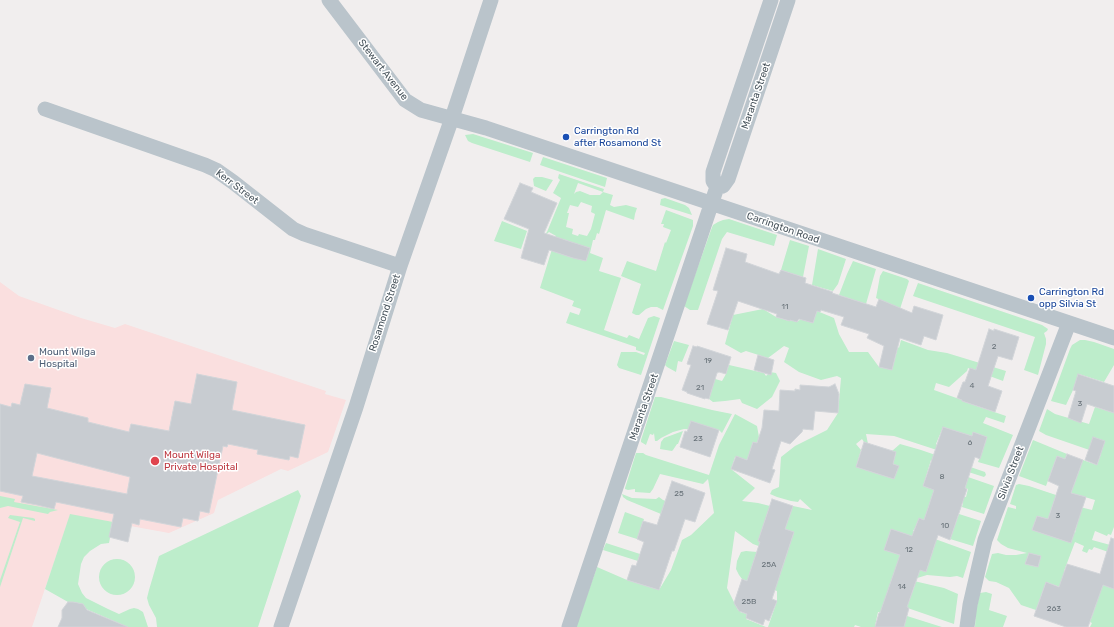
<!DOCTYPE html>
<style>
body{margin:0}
canvas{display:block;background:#f1eeee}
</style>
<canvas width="1114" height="627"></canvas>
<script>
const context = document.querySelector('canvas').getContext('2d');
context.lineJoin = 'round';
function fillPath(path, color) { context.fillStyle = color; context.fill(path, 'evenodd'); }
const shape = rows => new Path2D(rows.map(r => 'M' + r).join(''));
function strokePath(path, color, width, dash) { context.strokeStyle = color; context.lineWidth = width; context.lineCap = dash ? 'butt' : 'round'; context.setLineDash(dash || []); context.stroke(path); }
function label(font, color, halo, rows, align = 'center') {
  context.font = font + ' Rubik,sans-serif'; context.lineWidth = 3; context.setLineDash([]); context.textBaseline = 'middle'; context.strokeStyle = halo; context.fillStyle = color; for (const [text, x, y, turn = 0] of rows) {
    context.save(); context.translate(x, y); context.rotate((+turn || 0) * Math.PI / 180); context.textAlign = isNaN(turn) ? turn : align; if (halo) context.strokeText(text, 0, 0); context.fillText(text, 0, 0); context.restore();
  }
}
fillPath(shape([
 [0,282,19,296,81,318,115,328,125,324,326,391,325,394,346,400,328,452,288,471,281,469,218,500,214,513,169,533,70,515,32,627,0,627]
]), '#fadfdf');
fillPath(shape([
 [473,134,533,153,530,162,472,143,468,141,465,135],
 [543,157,607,178,605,187,540,165],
 [559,174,604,189,603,192,613,195,610,205,614,207,626,205,637,208,635,214,634,220,606,210,599,234,597,233,595,240,593,240,590,253,603,258,599,271,621,278,604,330,627,338,629,335,639,339,648,318,654,316,660,318,641,375,619,368,617,365,621,352,636,352,644,355,645,353,636,350,636,347,566,323,570,312,579,315,581,309,572,306,574,301,540,288,556,236,549,232,540,240,547,232,561,198,553,193,560,180,558,178],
 [578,183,603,192,600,195,590,195,580,191,576,192,574,194],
 [581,202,592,206,591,212,595,214,591,229,587,236,579,234,578,236,572,234,573,229,566,227,569,213,567,213,570,205,578,207],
 [563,239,578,245,573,258,558,253],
 [584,246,590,248,586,261,579,259],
 [535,177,542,177,553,180,546,191,534,186,533,179],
 [665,198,685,205,689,208,692,215,660,205,661,199],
 [666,210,693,220,693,226,663,310,657,307,651,307,646,309,639,315,636,315,632,313,641,284,621,276,627,261,656,271,665,242,666,243,671,230,663,227,664,224,661,224],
 [729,219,777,235,774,246,727,232,722,239,698,310,690,310,684,306,711,230,713,225,718,222,723,220],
 [502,221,527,231,521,249,494,241],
 [790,240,809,246,803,277,781,270],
 [818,249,846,259,838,284,833,291,812,285],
 [853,261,876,269,866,304,839,295,847,274],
 [883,271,907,279,909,281,900,309,876,298,880,276],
 [918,283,1042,325,1048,329,1047,331,1044,333,1046,339,1046,344,1038,375,1024,370,1035,337,913,296],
 [763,309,776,317,789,321,790,320,797,322,801,319,813,323,817,311,834,318,839,334,849,352,868,352,879,367,892,370,898,347,899,348,901,340,928,350,947,353,1006,371,1003,381,968,368,967,371,949,387,936,383,934,390,962,400,962,401,1006,416,1004,423,986,417,983,423,1013,435,999,468,978,462,987,437,973,432,972,436,943,427,936,444,946,453,894,436,866,434,868,444,864,442,862,439,856,444,861,450,856,467,894,479,898,466,893,464,896,453,892,451,900,444,921,450,985,472,986,475,984,477,931,460,923,486,942,492,942,507,930,503,924,520,919,518,915,528,913,531,971,552,963,578,957,576,950,577,927,575,914,579,894,573,887,594,909,601,915,585,914,581,944,588,958,594,954,624,896,604,881,613,878,612,875,626,879,627,861,627,855,625,854,627,768,627,777,601,777,591,742,579,739,575,736,569,737,561,741,552,746,551,757,552,778,580,794,532,785,529,793,506,812,510,800,499,798,502,791,501,777,497,770,494,772,490,779,487,781,457,795,446,827,430,838,413,841,378,837,376,821,380,799,372,784,362,789,348,784,346,768,358,746,351,741,353,725,344,733,315],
 [891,529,935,544,926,572,909,558,884,550],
 [1080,340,1085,340,1094,342,1114,349,1114,365,1104,382,1079,374,1073,390,1066,405,1051,401,1070,349,1072,345],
 [674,341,689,345,682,362,678,361,676,372,667,367,665,365],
 [729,365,764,373,766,376,770,372,776,373,780,381,772,397,757,409,742,403,740,399,725,401,713,402,709,399,712,389,708,387,712,378,722,381,726,374],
 [655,397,661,397,712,410,732,414,722,433,719,430,684,429,673,432,661,438,657,441,655,441,654,433,653,435,650,434,646,445,641,442,641,440],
 [1095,407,1114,413,1114,527,1111,535,1108,534,1107,536,1095,531,1092,540,1114,546,1114,554,1094,547,1092,550,1089,549,1087,553,1082,551,1084,546,1075,542,1064,571,1114,589,1114,627,1090,627,1092,623,1090,622,1096,605,1069,596,1063,588,1046,582,1036,610,1021,605,1009,588,996,582,989,581,985,577,992,554,998,553,1006,555,1016,555,1027,553,1008,548,1001,544,997,540,1008,507,1016,509,1016,506,1010,504,1016,485,1019,484,1029,486,1056,495,1048,519,1037,516,1032,530,1068,542,1072,532,1075,533,1077,524,1076,506,1092,510,1095,500,1071,493,1083,460,1097,465,1101,454,1046,435,1039,431,1047,409,1055,414,1089,424],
 [1029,553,1041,556,1038,567,1025,564],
 [735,414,757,426,759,437,757,443,753,442,747,460,735,457,731,469,755,488,742,501,758,503,770,506,758,541,777,548,775,552,753,544,735,531,727,588,738,610,740,611,740,612,747,614,746,619,766,627,576,627,597,567,627,580,659,590,671,570,682,540,691,535,714,513,708,479,703,484,660,474,653,489,650,493,635,492,635,489,628,490,625,489,625,488,636,453,643,453,646,455,709,475,719,445],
 [683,431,678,444,677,444,673,450,672,451,660,449,661,442,664,438],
 [1033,440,1067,454,1065,459,1057,456,1046,486,1019,476],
 [968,477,994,486,984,514,962,507,963,503,960,502,962,496,966,497,968,489,965,488],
 [298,490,301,496,258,627,157,627,156,618,149,605,147,598,149,590,159,556],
 [622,494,632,498,656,499,659,497,663,500,666,501,661,514,627,500,623,497],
 [0,496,15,499,14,502,58,510,50,512,48,514,8,506,0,508],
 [625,512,644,519,637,539,618,533],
 [70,514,113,522,109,543,101,544,90,551,84,557,81,564,78,584,82,593,86,598,108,609,119,614,130,609,134,608,138,609,143,612,148,627,128,627,86,609,83,604,73,602,68,602,45,589],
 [959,514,981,521,973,546,950,539],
 [10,515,33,518,35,519,35,521,23,518,0,587,0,580,20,522,8,518],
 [606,543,640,554,638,561,603,550],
 '99 577a18 18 0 1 1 36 0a18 18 0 1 1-36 0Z',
 [986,592,992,594,989,610,1007,616,1003,627,975,627,976,611,980,593],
 [907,616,926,622,942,627,904,627]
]), '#bdedcb');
const building = shape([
 [520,183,533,188,531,192,557,203,544,233,590,248,586,261,573,258,549,250,544,265,521,258,529,229,504,219,520,183],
 [726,248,747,254,745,262,779,274,781,270,806,278,805,283,833,292,832,293,876,307,879,299,912,313,914,306,943,315,936,340,924,336,921,345,900,338,892,370,879,367,884,346,867,338,869,334,841,325,844,317,821,310,820,312,817,311,813,323,799,319,797,322,790,320,790,321,776,317,777,314,738,301,728,330,707,324,718,291,713,290,726,248],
 [989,329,994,331,994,329,1019,337,1012,360,998,356,988,386,1002,391,995,412,962,401,962,400,957,398,963,382,965,382,970,368,976,370,989,329],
 [693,346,697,347,697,346,731,357,726,374,719,372,717,373,709,399,705,398,705,399,687,393,687,392,682,390,691,365,687,364,693,346],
 [758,355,774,360,771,375,754,370,758,355],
 [197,374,237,382,232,410,305,425,298,458,290,456,289,460,257,454,258,450,228,444,227,447,223,446,209,513,200,511,198,521,183,518,181,527,140,519,139,525,132,523,128,542,109,537,114,514,56,502,54,509,37,505,21,502,23,496,0,491,0,404,11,407,12,403,20,405,25,384,51,388,47,408,88,418,88,422,129,432,131,424,169,431,175,401,191,404,197,374],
 [37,453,130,477,127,494,32,476,37,453],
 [1078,374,1114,386,1114,413,1087,404,1081,423,1068,418,1076,391,1073,390,1078,374],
 [835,384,839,394,838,413,815,411,813,430,803,429,802,432,790,444,781,441,772,469,775,470,770,483,731,469,736,456,747,460,753,442,757,443,762,428,764,410,779,411,780,390,795,391,795,389,800,390,800,385,829,387,835,384],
 [691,421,719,430,710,457,680,447,685,431,687,432,691,421],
 [943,427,972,436,973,432,987,437,980,459,975,457,965,488,967,489,950,540,938,535,926,572,920,570,907,607,909,608,904,627,875,627,879,613,880,613,900,555,884,550,891,529,912,536,919,518,924,520,934,490,923,486,943,427],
 [1093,437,1105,441,1097,465,1085,460,1093,437],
 [864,442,896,452,893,464,899,466,894,479,856,467,864,442],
 [1067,454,1083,460,1071,493,1086,497,1071,543,1032,530,1037,516,1048,519,1059,486,1048,481,1057,456,1065,459,1067,454],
 [672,481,705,493,695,522,685,519,674,551,672,551,659,590,627,580,632,565,636,566,644,542,637,539,643,521,657,525,672,481],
 [772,499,793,506,785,529,794,532,772,599,777,601,769,621,765,619,763,625,746,618,747,614,739,611,734,603,742,579,747,581,760,542,758,541,772,499],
 [1111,538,1114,539,1114,589,1103,585,1088,627,1066,627,1034,616,1046,582,1059,587,1067,564,1100,574,1111,538],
 [1029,553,1041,556,1038,567,1025,564,1029,553],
 [68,602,73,602,83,604,87,610,128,627,58,627,62,618,62,610,68,602]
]);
fillPath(building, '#c8ccd1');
strokePath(building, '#d2d5d9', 1);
strokePath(shape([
 [329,0,405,100,421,110,486,128,1114,338],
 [45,109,205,165,216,170,233,182,293,229,304,234,400,266],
 [717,187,723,186,728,179,788,0],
 [717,187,713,181,713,172,771,0],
 [281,627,356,407,400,266,452,118,491,0],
 [569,627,717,187],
 [967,627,970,605,985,540,1069,323]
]), '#bac4cb', 15);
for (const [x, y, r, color] of [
 [566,137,4,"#1a4fb4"],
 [1031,298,4,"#1a4fb4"],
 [31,358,4,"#5c6f8a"],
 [155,461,5,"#e0444e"]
]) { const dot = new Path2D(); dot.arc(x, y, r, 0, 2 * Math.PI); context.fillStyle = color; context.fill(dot); strokePath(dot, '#fff', 1.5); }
label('8px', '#677178', null, [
 ["11",785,307],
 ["2",994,347],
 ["19",708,361],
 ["4",972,386],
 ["21",700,388],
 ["3",1080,404],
 ["23",698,439],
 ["6",970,443],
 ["8",942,477],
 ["25",679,494],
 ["3",1058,516],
 ["10",945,526],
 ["12",909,550],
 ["25A",769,565],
 ["14",902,587],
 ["25B",749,602],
 ["263",1054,609]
]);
label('10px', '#47535b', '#fff', [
 ["Stewart Avenue",383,70,52],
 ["Maranta Street",756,96,-71],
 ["Kerr Street",237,187,37],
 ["Carrington Road",783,228,19],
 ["Rosamond Street",385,313,-72],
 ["Maranta Street",644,407,-71],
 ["Silvia Street",1011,473,-69]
]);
label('10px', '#164399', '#fff', [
 ["Carrington Rd",574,131],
 ["after Rosamond St",574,143],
 ["Carrington Rd",1039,292],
 ["opp Silvia St",1039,304]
], 'left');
label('10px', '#4e5e75', '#fff', [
 ["Mount Wilga",39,352],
 ["Hospital",39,364]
], 'left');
label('10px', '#be3a42', '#fff', [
 ["Mount Wilga",164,455],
 ["Private Hospital",164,467]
], 'left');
</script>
